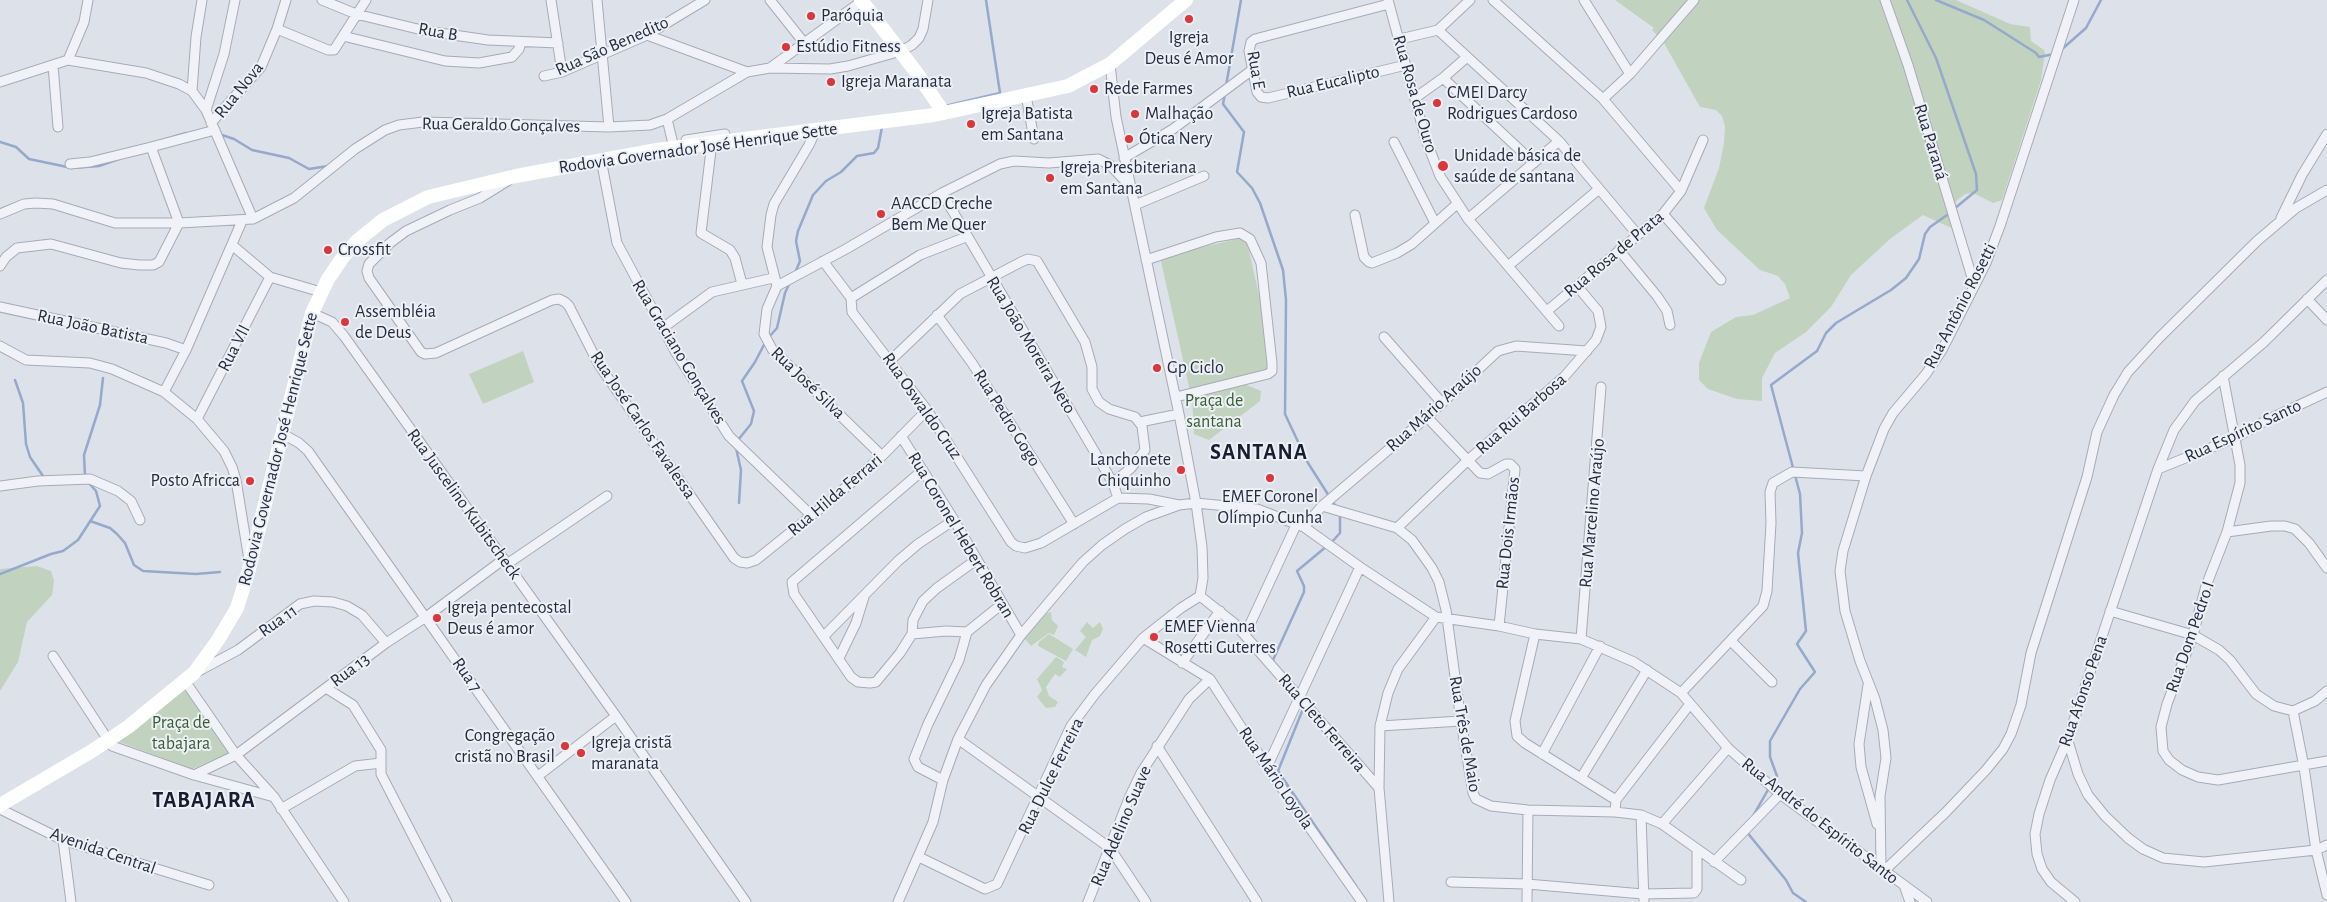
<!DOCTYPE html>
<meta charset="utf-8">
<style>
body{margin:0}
canvas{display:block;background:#dde1e9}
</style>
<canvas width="2327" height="902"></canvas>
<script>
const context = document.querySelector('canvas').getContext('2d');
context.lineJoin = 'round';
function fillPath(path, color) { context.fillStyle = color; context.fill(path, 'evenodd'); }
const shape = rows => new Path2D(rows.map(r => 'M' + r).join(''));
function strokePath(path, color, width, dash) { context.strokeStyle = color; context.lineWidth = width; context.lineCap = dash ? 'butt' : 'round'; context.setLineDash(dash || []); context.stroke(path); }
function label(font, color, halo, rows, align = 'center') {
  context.font = font + ' "Alegreya Sans",sans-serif'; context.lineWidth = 4; context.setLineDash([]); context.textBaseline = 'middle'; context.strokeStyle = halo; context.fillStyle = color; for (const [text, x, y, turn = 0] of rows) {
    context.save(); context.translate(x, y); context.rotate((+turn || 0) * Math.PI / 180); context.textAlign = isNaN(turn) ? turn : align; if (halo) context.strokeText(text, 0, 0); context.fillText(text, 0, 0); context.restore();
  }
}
fillPath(shape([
 [1615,0,1956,0,2010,24,2030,27,2031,41,2044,50,2045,53,2041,80,2002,200,1993,203,1973,193,1965,194,1956,201,1954,213,1956,230,1923,215,1890,239,1851,275,1831,307,1806,332,1775,353,1762,378,1762,401,1737,399,1708,389,1699,380,1699,363,1711,332,1736,317,1753,315,1790,298,1785,284,1778,276,1760,270,1717,230,1704,208,1719,168,1724,143,1725,126,1722,116,1716,110,1700,107,1664,43,1652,30,1654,28],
 [1246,237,1276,372,1190,391,1160,257],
 [523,351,534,382,483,404,469,374],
 [1244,384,1261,391,1260,401,1209,440,1194,434,1192,397],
 [37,566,51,571,54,581,52,595,27,622,18,662,0,691,0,569],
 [1051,612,1052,620,1058,626,1054,635,1049,633,1031,646,1024,638,1047,613],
 [1087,622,1093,628,1100,622,1103,629,1100,636,1092,640,1086,657,1075,650,1086,637,1080,631],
 [1049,634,1073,649,1066,661,1038,646,1039,642],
 [1056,657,1064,662,1062,667,1067,669,1060,677,1055,674,1046,687,1049,696,1058,702,1055,707,1046,708,1037,697,1042,690,1037,679],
 [186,689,229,753,192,769,117,741]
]), '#c1d3be');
strokePath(shape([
 [1907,0,1936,58,1976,174,1977,190,1954,209],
 [1936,0,1984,20,2036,53,2039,57,2054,54],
 [2061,50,2086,28,2101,0],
 [1226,86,1241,0],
 [1225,94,1223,104,1244,132,1237,172,1252,188,1260,203,1283,270,1286,300,1285,414,1308,463,1336,507],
 [945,106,1000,93,986,0],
 [219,134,234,139,252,150,289,158,309,169,328,166],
 [163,140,186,133],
 [0,142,16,147,29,159,72,168,99,166,119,159],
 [795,273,800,261,796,241,798,231,813,195,826,181,841,172,857,156,874,153,878,148,882,127],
 [769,337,777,328,785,293,790,282],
 [15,380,23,403,26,444,30,457,45,479],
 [738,440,751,424,754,411,742,381,755,362,766,341],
 [736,448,741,470,739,503],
 [85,476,84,455,100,405,103,378],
 [90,521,110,528,117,534,125,543,134,565,143,571,196,574,220,572],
 [1331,543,1340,533,1340,514],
 [0,574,51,554,63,551,78,540,100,506,96,491,87,481],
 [1274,663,1273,660,1304,592,1304,586,1297,571,1327,546],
 [1303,706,1303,709,1278,771,1356,886],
 [1772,784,1777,776,1770,757,1770,741,1800,689,1815,672,1797,644,1806,631,1798,553,1802,533,1800,494,1771,385,1817,351,1826,333,1836,323,1891,290,1906,278,1919,259,1925,234,1930,227,1950,213],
 [1753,816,1769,788],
 [1746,831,1786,880,1793,893,1806,902]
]), '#95a9cc', 2.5);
const street = shape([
 [322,0,356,14,426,31,488,40,558,43],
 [551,0,562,72],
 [597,0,609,127],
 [770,0,805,44],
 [1388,0,1426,140,1440,176,1468,219,1559,326],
 [1493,0,1603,99,1681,191],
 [1584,0,1630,74],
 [1885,0,1908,65,1974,284],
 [1389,4,1255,39,1251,42,1249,51,1257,92,1261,97,1268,98,1406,65],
 [277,29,328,50,334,50,366,0],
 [1438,30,1559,141,1637,234],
 [647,35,747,72],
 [343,36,445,61,479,63,512,57,519,49,521,42],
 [1400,39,1438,30,1470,0],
 [68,60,84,22,88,0],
 [1110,64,1116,117,1179,414,1196,503,1202,547,1203,578,1200,596],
 [53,65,58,127],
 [770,68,862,1],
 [544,76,562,72,647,35,705,0],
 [1443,78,1534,163],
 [0,82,68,60,146,73,179,84,192,91,206,110,253,219],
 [192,91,196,37,202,0],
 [1026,95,1034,139],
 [1415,98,1443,78,1467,57],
 [1603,99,1630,74,1694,0],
 [206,110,224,54,235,0],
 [667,119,674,148],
 [211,123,261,67,277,29,286,0],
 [815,132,809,145,774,204,771,215,767,247,777,286,767,309,764,334,772,349,882,456],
 [686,140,725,134],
 [712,142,701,233,730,250,735,258,742,284],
 [1394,142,1435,223],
 [1124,158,1173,129,1252,70],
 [601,159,617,243,675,351,729,436,811,515],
 [70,164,90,162,151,147],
 [509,180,480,198,450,210,406,231,390,243,369,264,367,271,369,278,421,352,425,354,436,353,552,300,559,299,565,302,569,306,599,365,734,558,740,562,747,563,756,560,837,495,882,456,927,410],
 [942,193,1113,483,1118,498],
 [1135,205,1204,176],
 [0,214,24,204,36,203,53,204,115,223,179,223,253,219,294,198,355,149,385,130,399,125,423,122,609,127,650,125,667,119,747,72,770,68,830,69,848,66,901,51,912,45,919,38,923,29,928,0],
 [1663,214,1721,280],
 [1355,215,1364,257,1369,262,1372,263,1397,253,1412,244,1457,204],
 [2281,218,2302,175,2327,134],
 [1468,219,1559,141],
 [232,245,270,277,321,292],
 [1619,250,1657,296,1667,311,1670,325],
 [1146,260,1216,237,1240,233,1250,239,1261,263,1272,363,1272,371,1268,374,1176,397],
 [823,261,851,298,852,312,927,410,1011,542,1016,546,1025,548,1041,543,1118,498,1149,499,1179,505],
 [0,266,6,257,17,248,51,244,121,263,139,265,153,265,159,262,179,223,151,147,215,130],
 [1508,266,1599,189],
 [777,286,846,249,942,193,1000,164,1014,161,1049,163,1098,159,1110,165,1129,185],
 [851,298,920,255,966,237],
 [2307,299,2327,320],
 [0,307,166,343,186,350],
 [1547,311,1663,214,1681,191,1703,140],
 [312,313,332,322,344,336,616,716,746,902],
 [937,315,972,363,1074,524],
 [664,327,712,292,773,278],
 [1384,337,1442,403],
 [0,346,26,360,90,363,112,369,164,392,197,419,224,451,232,467,236,480,249,560],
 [891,360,960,294,1021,262,1028,259,1037,261,1085,342,1092,367,1092,389,1099,402,1109,409,1135,417,1142,426,1145,450,1131,468,1113,483],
 [2223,376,2240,465,2240,483,2227,532,2206,586,2193,635,2167,704,2161,727,2163,751,2169,760,2182,770,2198,777,2218,780,2327,761],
 [164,392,186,350,242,221],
 [1427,417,1480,473,1488,474,1506,464,1510,464,1515,469,1499,626],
 [197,419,270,277],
 [1140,422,1179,414],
 [281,433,299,443,308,451,626,902],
 [901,436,954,520,1021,635],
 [2158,469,2235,438,2267,420,2327,392],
 [923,470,792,582,794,594,851,677,858,682,870,683,876,682,900,653,912,634,913,620,923,601,937,588,976,560],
 [0,486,38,481,90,479,118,491,131,501,140,520],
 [1322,506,1397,528,1412,540,1432,568,1439,582,1446,610,1461,721,1473,793,1476,799,1491,806,1528,810,1615,812],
 [1304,527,1322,506,1427,417,1498,351,1516,346,1587,351],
 [1397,528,1467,461,1564,377,1596,340,1601,327,1598,311,1577,286],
 [2227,532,2271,526,2285,526,2295,529,2309,543,2327,568],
 [507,564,607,496],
 [1200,596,1234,623,1379,788],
 [2110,611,2193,635,2219,650,2230,660,2256,694,2274,706,2293,711,2315,701,2327,691],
 [912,634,946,631,967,632,1002,604],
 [1535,634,1515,721,1517,736,1525,743,1616,800,1615,812,1641,815,1662,824,1741,880],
 [1245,635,1297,523],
 [824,636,898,561,918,544,954,520],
 [1143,638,1210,679,1267,767,1362,902],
 [1581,639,1601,387],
 [1731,641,1772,682],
 [53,656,112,746,194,775,274,797],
 [839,658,856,623,864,597],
 [1182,663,1220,611],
 [197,672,238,650,300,604,314,601,333,602,347,606,362,615,386,643],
 [185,681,236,755,274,797,344,902],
 [1868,685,1859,744,1861,767,1877,824],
 [326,688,353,705,381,750,381,774,447,902],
 [1681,693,1763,606,1767,591,1771,523,1770,492,1773,483,1792,472,1866,476],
 [2293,711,2304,767,2316,850,2327,895],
 [1380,726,1461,721],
 [958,739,1110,848,1146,902],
 [2068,741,2078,774,2088,795,2105,816,2128,838,2143,849,2163,858,2204,862,2316,850,2327,845],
 [1157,746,1257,902],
 [1542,754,1600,646],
 [1267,767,1360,567],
 [194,775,236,755,386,643,426,617,504,559],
 [538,776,616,716],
 [1581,778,1647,670],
 [943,780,918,767,914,759,928,724,959,660,967,632],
 [1616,800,1690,704],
 [0,809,63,840,209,885],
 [281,809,355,766,381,763],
 [1641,815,1644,902],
 [1662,824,1728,748],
 [63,840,71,902],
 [919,857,985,889,997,884,1071,726,1095,694,1143,638,1181,608,1200,596],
 [1714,862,1780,794],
 [1881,867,1880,796,1886,758,1883,730,1875,699,1860,661,1845,611,1840,571,1843,551,1866,476,1884,429,1893,413,1926,374,1942,350,1986,263,2000,226,2074,0],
 [1885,870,1946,812,1986,770,2003,749,2011,734,2021,705,2031,653,2087,477,2097,432,2114,395,2128,372,2160,337,2257,241,2296,208,2327,190],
 [1451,882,1527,884,1643,894,1694,893,1697,889,1697,850],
 [1905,888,1910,902],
 [898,902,933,822,943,780,958,739,986,685,1021,635,1083,562,1102,545,1125,529,1146,517,1179,505,1196,503,1257,509,1304,527,1360,567,1436,617,1499,626,1535,634,1581,639,1634,662,1681,693,1728,748,1780,794,1927,902],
 [1088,902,1130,796,1141,773,1189,699,1210,679],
 [1389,902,1379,788,1380,726,1388,693,1398,669,1436,617],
 [1527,902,1528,810],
 [2075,902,2051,882,2042,869,2037,854,2035,834,2039,814,2050,780,2067,741,2158,469,2174,430,2195,401,2264,342,2327,280]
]);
strokePath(street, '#a6abb7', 11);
strokePath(street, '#f1f2f7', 9);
strokePath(shape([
 [861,0,916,72,944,113],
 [0,805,92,751,128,727,194,673,218,640,237,608,248,573,312,313,328,279,343,257,357,241,383,220,428,197,516,176,657,150,934,115,1068,86,1110,64,1186,0]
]), '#fff', 14);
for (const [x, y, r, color] of [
 [811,16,5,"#da363b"],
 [1189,19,5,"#da363b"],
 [786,47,5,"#da363b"],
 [831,82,5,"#da363b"],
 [1094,89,5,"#da363b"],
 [1437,103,5,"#da363b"],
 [1135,114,5,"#da363b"],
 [971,124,5,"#da363b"],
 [1129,139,5,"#da363b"],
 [1443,166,6,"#da363b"],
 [1050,178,5,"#da363b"],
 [881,214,5,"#da363b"],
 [328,250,5,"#da363b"],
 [345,322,5,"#da363b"],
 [1157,368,5,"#da363b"],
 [1181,470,5,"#da363b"],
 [1270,478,5,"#da363b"],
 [250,481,5,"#da363b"],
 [437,618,5,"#da363b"],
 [1154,637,5,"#da363b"],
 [565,746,5,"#da363b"],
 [581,753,5,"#da363b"]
]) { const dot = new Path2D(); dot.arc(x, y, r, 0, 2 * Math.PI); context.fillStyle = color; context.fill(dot); strokePath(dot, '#edf0f6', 2); }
label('18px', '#252c41', '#edf0f6', [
 ["Paróquia",821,16],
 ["Igreja",1189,38,"center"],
 ["Deus é Amor",1189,59,"center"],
 ["Estúdio Fitness",796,47],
 ["Igreja Maranata",841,82],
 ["Rede Farmes",1104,89],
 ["CMEI Darcy",1447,93],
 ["Rodrigues Cardoso",1447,114],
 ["Igreja Batista",981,114],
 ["em Santana",981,135],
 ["Malhação",1145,114],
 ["Ótica Nery",1139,139],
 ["Unidade básica de",1454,156],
 ["saúde de santana",1454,177],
 ["Igreja Presbiteriana",1060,168],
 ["em Santana",1060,189],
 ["AACCD Creche",891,204],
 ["Bem Me Quer",891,225],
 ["Crossfit",338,250],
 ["Assembléia",355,312],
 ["de Deus",355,333],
 ["Gp Ciclo",1167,368],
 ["Lanchonete",1171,460,"right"],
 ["Chiquinho",1171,481,"right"],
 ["Posto Africca",240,481,"right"],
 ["EMEF Coronel",1270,497,"center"],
 ["Olímpio Cunha",1270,518,"center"],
 ["Igreja pentecostal",447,608],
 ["Deus é amor",447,629],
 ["EMEF Vienna",1164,627],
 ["Rosetti Guterres",1164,648],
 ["Congregação",555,736,"right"],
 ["cristã no Brasil",555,757,"right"],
 ["Igreja cristã",591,743],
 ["maranata",591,764]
], 'left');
label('18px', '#252c41', '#edf0f6', [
 ["Rua B",438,32,10],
 ["Rua São Benedito",612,46,-24],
 ["Rua E",1256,70,80],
 ["Rua Eucalipto",1333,82,-13],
 ["Rua Nova",239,90,-51],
 ["Rua Rosa de Ouro",1415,94,74],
 ["Rua Geraldo Gonçalves",501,125,1],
 ["Rua Paraná",1931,142,73],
 ["Rodovia Governador José Henrique Sette",698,148,-8],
 ["Rua Rosa de Prata",1614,254,-40],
 ["Rua Antônio Rosetti",1960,306,-63],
 ["Rua João Batista",93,327,12],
 ["Rua João Moreira Neto",1031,345,59],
 ["Rua VII",234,348,-63],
 ["Rua Graciano Gonçalves",679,352,59],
 ["Rua José Silva",808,383,44],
 ["Rua Oswaldo Cruz",922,406,55],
 ["Rua Mário Araújo",1434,408,-42],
 ["Rua Rui Barbosa",1521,414,-41],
 ["Rua Pedro Gogo",1007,418,58],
 ["Rua José Carlos Favalessa",643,425,56],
 ["Rua Espírito Santo",2243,431,-25],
 ["Rodovia Governador José Henrique Sette",278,449,-76],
 ["Rua Hilda Ferrari",835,495,-40],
 ["Rua Juscelino Kubitscheck",464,504,54],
 ["Rua Marcelino Araújo",1592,513,-85],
 ["Rua Dois Irmãos",1508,533,-84],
 ["Rua Coronel Hebert Robran",961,535,59],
 ["Rua 11",278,621,-35],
 ["Rua Dom Pedro I",2190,637,-71],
 ["Rua 13",350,670,-37],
 ["Rua 7",467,675,55],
 ["Rua Afonso Pena",2083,691,-71],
 ["Rua Cleto Ferreira",1322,723,49],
 ["Rua Três de Maio",1465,734,80],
 ["Rua Dulce Ferreira",1051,776,-64],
 ["Rua Mário Loyola",1276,778,56],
 ["Rua André do Espírito Santo",1820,821,38],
 ["Rua Adelino Suave",1121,826,-67],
 ["Avenida Central",103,851,19]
]);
label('18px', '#355e31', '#edf0f6', [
 ["Praça de",1214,401],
 ["santana",1214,422],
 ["Praça de",181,723],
 ["tabajara",181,744]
]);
context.letterSpacing = '1px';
label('bold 22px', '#181d31', '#edf0f6', [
 ["SANTANA",1259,452],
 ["TABAJARA",204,800]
]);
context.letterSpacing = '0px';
</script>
